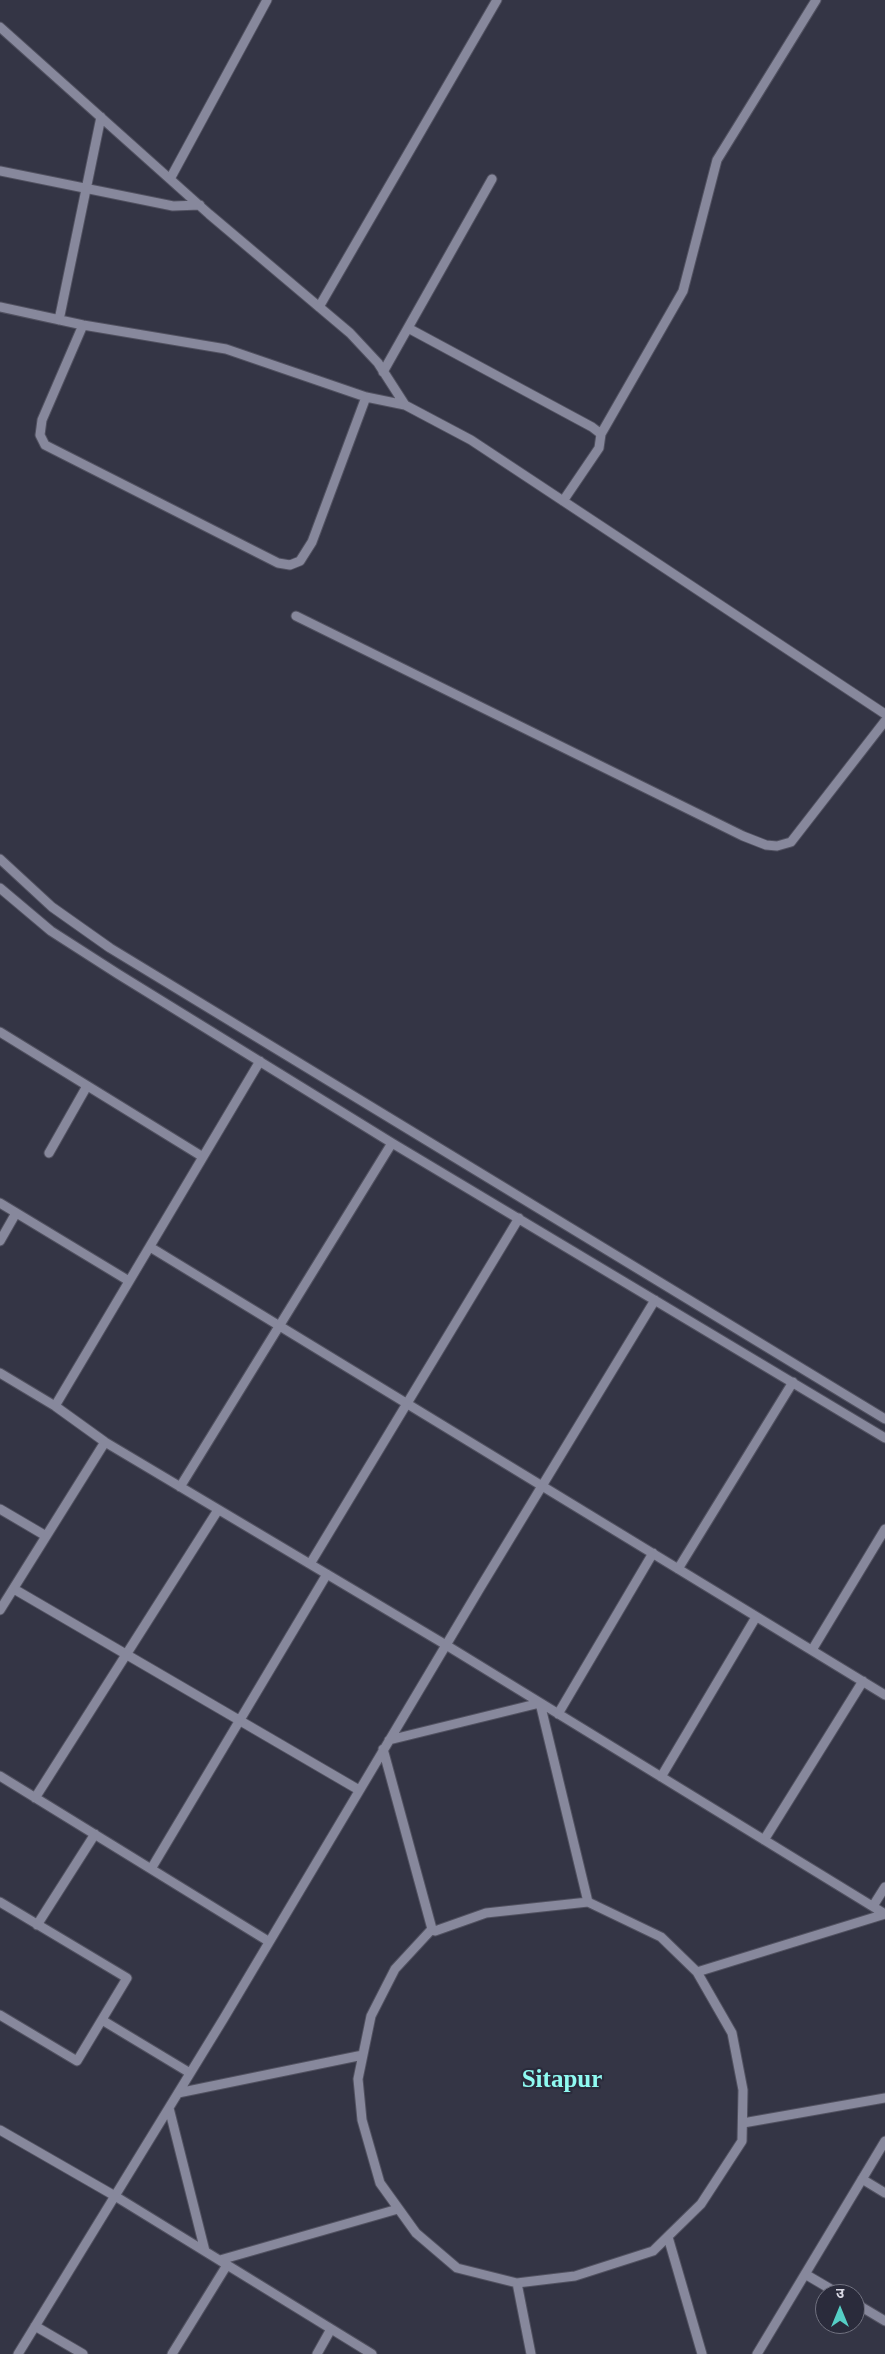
<!DOCTYPE html>
<meta charset="utf-8">
<style>
body{margin:0}
#map{position:relative;width:885px;height:2354px;overflow:hidden;background:#343545;font-family:Georgia,"Noto Sans Devanagari",serif}
canvas{display:block}
.north{position:absolute;left:815px;top:2284px;width:50px;height:50px;box-sizing:border-box;background:#2a2b3b;border:1px solid #70717f;border-radius:50%;rotate:0deg;font-size:14px;font-weight:700;line-height:20px;text-align:center;color:#d9d9e4}
.north::after{content:'';display:block;margin:auto;width:18px;height:22px;background:#55cec5;clip-path:polygon(50% 0,100% 100%,50% 72%,0 100%)}
</style>
<div id="map">
<canvas width="885" height="2354"></canvas>
<div class="north">उ</div>
</div>
<script>
const context = document.querySelector('canvas').getContext('2d');
context.lineJoin = 'round';
const shape = rows => new Path2D(rows.map(r => 'M' + r).join(''));
function strokePath(path, color, width, dash) { context.strokeStyle = color; context.lineWidth = width; context.lineCap = dash ? 'butt' : 'round'; context.setLineDash(dash || []); context.stroke(path); }
function label(font, color, halo, rows, align = 'center') {
  context.font = font + ' Georgia,serif'; context.lineWidth = 4.5; context.setLineDash([]); context.textBaseline = 'middle'; context.strokeStyle = halo; context.fillStyle = color; for (const [text, x, y, turn = 0] of rows) {
    context.save(); context.translate(x, y); context.rotate((+turn || 0) * Math.PI / 180); context.textAlign = isNaN(turn) ? turn : align; if (halo) context.strokeText(text, 0, 0); context.fillText(text, 0, 0); context.restore();
  }
}
const minor = shape([
 [0,27,209,214,350,333,378,363,405,405],
 [0,171,173,206,200,205],
 [170,179,267,0],
 [0,307,83,325,226,349,366,397,405,405,471,440,885,714],
 [319,307,497,0],
 [59,320,101,117],
 [83,325,42,420,40,435,45,445,278,563,290,565,300,561,312,542,366,397],
 [408,328,592,427,601,434,599,448,563,501],
 [383,372,492,179],
 [601,434,683,291,717,160,816,0],
 [296,616,743,836,766,845,777,846,791,842,885,721],
 [0,859,52,907,110,948,885,1419],
 [0,888,51,931,118,974,392,1143,885,1438],
 [0,1032,203,1157],
 [49,1153,87,1086],
 [0,1203,129,1281],
 [0,1241,16,1213],
 [150,1247,885,1695],
 [0,1373,55,1406,105,1442,446,1645,885,1914],
 [55,1406,260,1061],
 [180,1487,392,1143],
 [0,1509,46,1536],
 [310,1564,519,1218],
 [678,1569,793,1382],
 [14,1589,359,1790],
 [0,1610,105,1442],
 [812,1650,885,1529],
 [558,1714,653,1553],
 [389,1740,540,1703,588,1902],
 [383,1749,432,1929],
 [0,1776,268,1941],
 [661,1777,756,1617],
 [35,1798,218,1510],
 [764,1840,863,1681],
 [151,1869,327,1574],
 [0,1902,127,1978,77,2061,0,2015],
 [588,1902,661,1937,697,1972,732,2033,743,2090,742,2141,701,2204,653,2251,575,2276,517,2283,457,2268,416,2233,380,2183,362,2120,358,2079,371,2016,395,1969,432,1929,435,1931,486,1913,588,1902],
 [873,1906,885,1887],
 [37,1925,95,1834],
 [697,1972,885,1914],
 [102,2020,190,2073],
 [178,2093,363,2055],
 [169,2108,205,2251],
 [743,2123,885,2098],
 [0,2130,115,2196,372,2354],
 [862,2179,885,2193],
 [668,2237,702,2354],
 [220,2260,398,2209],
 [805,2274,839,2294],
 [517,2283,531,2354],
 [855,2303,885,2321],
 [35,2326,83,2354],
 [18,2354,224,2018,480,1588,655,1300],
 [172,2354,227,2265],
 [317,2354,331,2329],
 [757,2354,885,2141]
]);
strokePath(minor, '#515160', 11);
strokePath(minor, '#87889c', 9);
label('bold 25px', '#8ffaf1', '#2a2b3b', [
 ["Sitapur",562,2081]
]);
</script>
